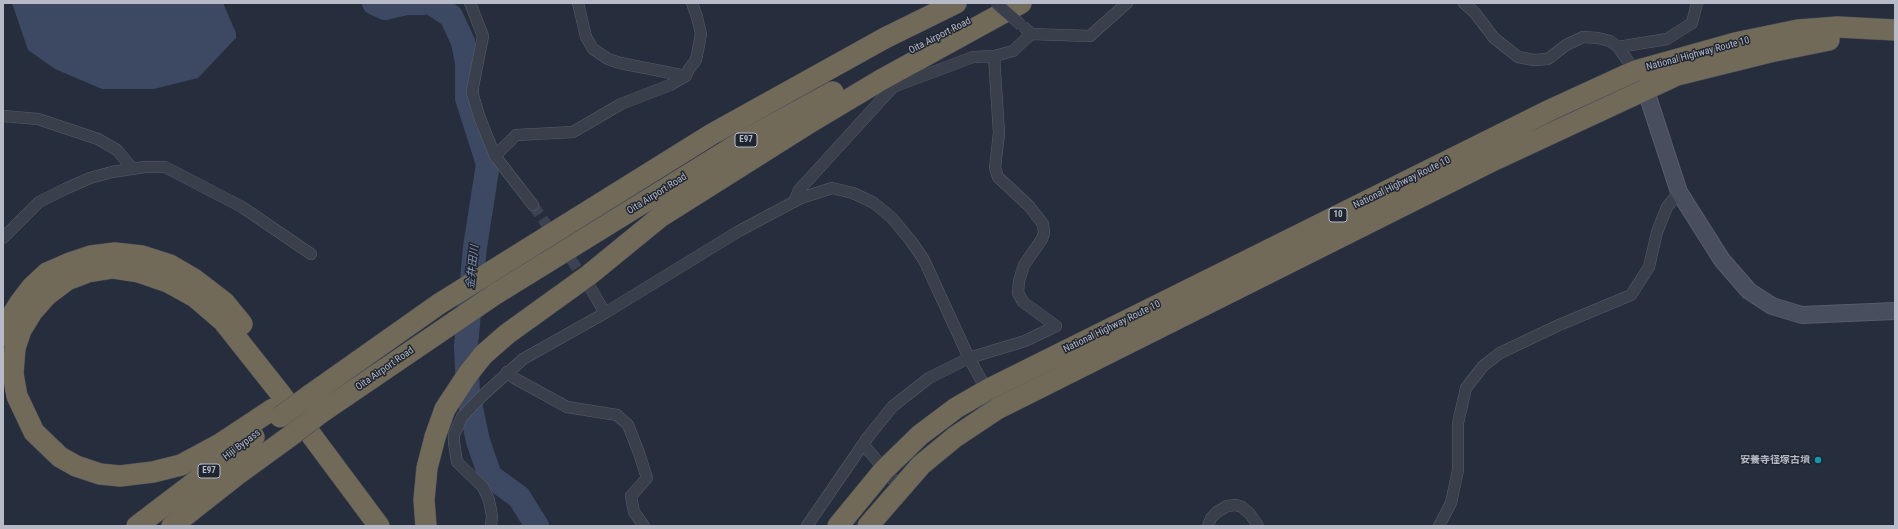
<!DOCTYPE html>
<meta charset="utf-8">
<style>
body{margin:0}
#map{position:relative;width:1898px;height:529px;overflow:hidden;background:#262d3c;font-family:"Roboto Condensed",sans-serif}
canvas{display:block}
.frame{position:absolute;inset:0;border:4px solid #b6bbc7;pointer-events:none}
</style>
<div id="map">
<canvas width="1898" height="529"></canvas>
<div class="frame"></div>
</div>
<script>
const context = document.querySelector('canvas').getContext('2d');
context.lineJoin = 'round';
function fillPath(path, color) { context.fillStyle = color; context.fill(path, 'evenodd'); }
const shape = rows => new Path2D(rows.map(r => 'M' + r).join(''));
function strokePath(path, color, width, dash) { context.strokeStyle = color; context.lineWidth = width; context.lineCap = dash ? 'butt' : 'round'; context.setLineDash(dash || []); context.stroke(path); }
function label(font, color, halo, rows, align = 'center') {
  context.font = font + ' "Roboto Condensed","Noto Sans JP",sans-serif'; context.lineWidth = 3; context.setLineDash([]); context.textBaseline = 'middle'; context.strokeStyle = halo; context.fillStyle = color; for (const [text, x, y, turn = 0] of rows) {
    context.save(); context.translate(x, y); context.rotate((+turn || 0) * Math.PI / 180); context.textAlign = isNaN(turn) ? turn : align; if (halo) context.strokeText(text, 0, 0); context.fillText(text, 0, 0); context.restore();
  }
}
fillPath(shape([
 [12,3,223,3,236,33,236,38,198,78,154,89,102,89,55,69,28,50]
]), '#3d4963');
strokePath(shape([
 [374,3,385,8,406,3,423,3],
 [431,3,451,16,463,42,467,63,467,98,488,164,475,247,466,346,468,394,478,441,490,476,519,497,537,526]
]), '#3d4963', 24);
strokePath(shape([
 [533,205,586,281]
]), '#3c4251', 11, [11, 5.5]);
const street = shape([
 [470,3,483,36,472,92,479,116,495,156,533,205],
 [578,3,586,37,593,49,608,59,620,63,686,76],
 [1464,3,1475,13,1494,38,1518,57,1534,60,1548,59,1566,45,1583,37,1598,38,1610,41,1618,47,1635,71],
 [1025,28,1031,34,1090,36,1127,3],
 [1618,47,1667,39,1692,23,1697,3],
 [3,116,38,119,98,139,117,150,132,168],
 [495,156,516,135,573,132,621,104,670,85,686,76,689,69,696,60,701,34,697,17,692,3],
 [794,202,799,190,893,87,973,57,994,56],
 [3,238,39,202,65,189,90,178,112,172,145,167,165,167,242,207,311,254],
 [591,289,605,313],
 [507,372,514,378,567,407,617,415,628,425,639,453,647,478,631,496,634,512,644,526],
 [863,444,900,488],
 [491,526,492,516,489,500,483,487,457,462,454,443,454,435,462,417,482,396,523,359,605,313,739,231,801,198,832,188,853,193,874,203,892,218,911,241,924,260,969,358,989,394],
 [807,526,868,437,893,406,929,378,969,358,1025,341,1056,326,1023,302,1018,293,1019,281,1024,265,1042,239,1044,233,1043,224,1029,206,998,177,995,168,999,133,994,56,1013,51,1031,34],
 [1208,526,1211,518,1217,512,1227,506,1236,505,1242,507,1250,514,1258,526],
 [1439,526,1451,503,1458,470,1458,423,1466,388,1483,366,1500,353,1559,325,1631,295,1649,267,1657,232,1667,207,1679,192]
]);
const secondary = shape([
 [1640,80,1646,91,1679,192,1722,260,1749,291,1772,306,1802,315,1895,311]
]);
const highway = shape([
 [3,335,8,322,19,304,32,287,47,273,70,263,91,256,115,253,142,256,170,265,194,279,224,302,242,324],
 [310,395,439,304,712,134,885,38,956,3],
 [273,409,220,444,181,465,153,472,120,476,100,474,76,466,60,457,34,432,17,396,13,374,15,348,21,330,32,312,47,295,67,280,88,272,113,268,139,272,168,282,195,297,223,321,280,393,379,526],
 [322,412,494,295,743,141,833,92],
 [137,526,254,437],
 [172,526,238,474,293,434],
 [426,526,424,500,427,468,435,437,445,409,468,374,483,355,507,334,589,275,660,217,809,123,881,80,1021,3],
 [838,526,884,470,920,435,956,408,987,390,1550,110,1635,71,1735,43,1798,30,1838,27,1895,30],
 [868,526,921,465,955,437,997,409,1490,162,1677,75,1770,52,1829,40]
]);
strokePath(street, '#585d6a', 12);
strokePath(secondary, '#585d6a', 18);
strokePath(highway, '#454a57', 22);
strokePath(street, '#3a3f4c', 11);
strokePath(secondary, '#484e5e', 16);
strokePath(highway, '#716a58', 21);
const streetBridge = shape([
 [996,3,1021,25]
]);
const highwayBridge = shape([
 [280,417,310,395],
 [293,434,322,412]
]);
strokePath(streetBridge, '#585d6a', 12, []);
strokePath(highwayBridge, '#454a57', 22, []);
strokePath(streetBridge, '#3a3f4c', 11);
strokePath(highwayBridge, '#716a58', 21);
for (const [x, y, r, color] of [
 [1818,460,4,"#0f9aa8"]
]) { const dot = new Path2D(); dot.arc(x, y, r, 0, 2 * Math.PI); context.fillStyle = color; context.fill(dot); strokePath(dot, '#1f2431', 1.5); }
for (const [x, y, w] of [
 [746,140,22],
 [1338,215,18],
 [209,471,22]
]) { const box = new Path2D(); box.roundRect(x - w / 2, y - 7, w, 14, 3); context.fillStyle = '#1f2431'; context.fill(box); strokePath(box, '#b6bbc7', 1); }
label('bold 9px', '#b6bbc7', null, [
 ["E97",746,140],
 ["10",1338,215],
 ["E97",209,471]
]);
label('10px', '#b6bbc7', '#1f2431', [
 ["Oita Airport Road",940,36,-27],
 ["National Highway Route 10",1698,54,-15],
 ["National Highway Route 10",1402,183,-26],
 ["Oita Airport Road",657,194,-32],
 ["National Highway Route 10",1112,327,-26],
 ["Oita Airport Road",385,369,-35],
 ["Hiji Bypass",242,445,-37]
]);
label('bold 10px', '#b6bbc7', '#1f2431', [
 ["安養寺径塚古墳",1810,460]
], 'right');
label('italic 11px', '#808eac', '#1f2431', [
 ["金井田川",473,267,-84]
]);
</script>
